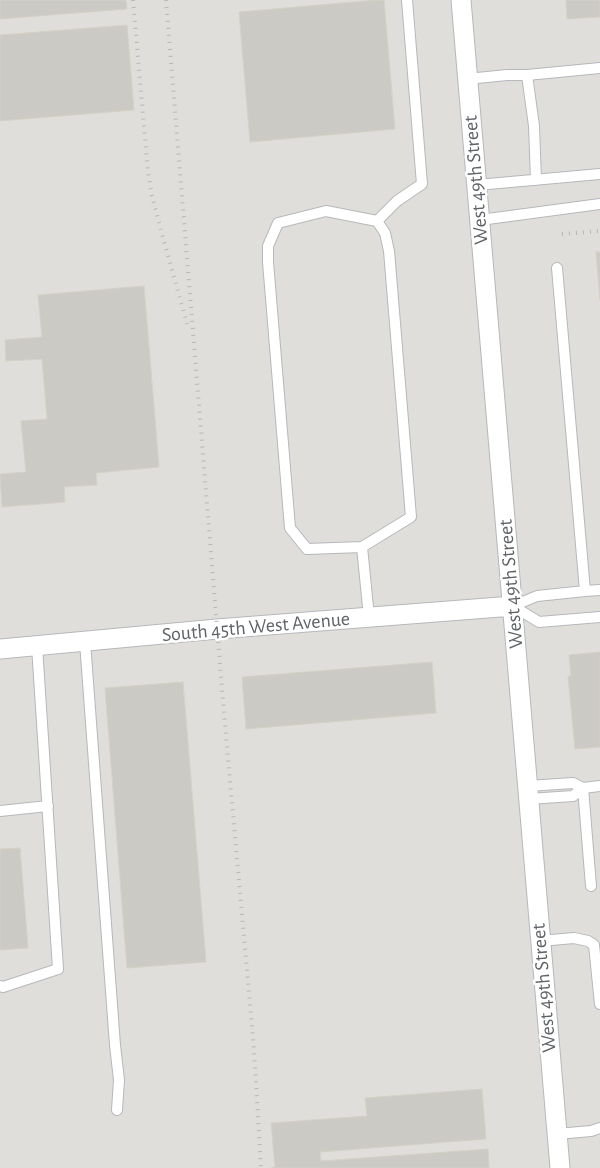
<!DOCTYPE html>
<style>
body{margin:0}
canvas{display:block;background:#f1efe8}
</style>
<canvas width="600" height="1168"></canvas>
<script>
const context = document.querySelector('canvas').getContext('2d');
context.lineJoin = 'round';
function fillPath(path, color) { context.fillStyle = color; context.fill(path, 'evenodd'); }
const shape = rows => new Path2D(rows.map(r => 'M' + r).join(''));
function strokePath(path, color, width, dash) { context.strokeStyle = color; context.lineWidth = width; context.lineCap = dash ? 'butt' : 'round'; context.setLineDash(dash || []); context.stroke(path); }
function label(font, color, halo, rows, align = 'center') {
  context.font = font + ' "Alegreya Sans",sans-serif'; context.lineWidth = 5; context.setLineDash([]); context.textBaseline = 'middle'; context.strokeStyle = halo; context.fillStyle = color; for (const [text, x, y, turn = 0] of rows) {
    context.save(); context.translate(x, y); context.rotate((+turn || 0) * Math.PI / 180); context.textAlign = isNaN(turn) ? turn : align; if (halo) context.strokeText(text, 0, 0); context.fillText(text, 0, 0); context.restore();
  }
}
fillPath(shape([
 [0,0,600,0,600,1168,0,1168]
]), '#e0deda');
const building = shape([
 [0,0,126,0,127,9,0,19,0,0],
 [376,0,384,0,395,129,250,142,239,12,376,0],
 [566,0,600,0,600,17,567,19,566,0],
 [127,25,134,110,0,121,0,35,127,25],
 [596,252,600,252,600,300,596,252],
 [144,286,159,467,96,473,97,485,64,487,65,502,2,507,0,474,26,472,21,421,47,419,42,359,6,361,5,340,42,337,38,295,144,286],
 [600,652,600,747,575,749,568,676,571,676,569,655,600,652],
 [432,662,436,713,246,729,242,677,432,662],
 [183,682,206,962,127,968,105,688,183,682],
 [20,848,28,948,0,950,0,849,20,848],
 [482,1089,486,1139,320,1152,321,1161,488,1149,489,1168,271,1168,275,1167,271,1123,367,1116,365,1098,482,1089]
]);
fillPath(building, '#cccac5');
strokePath(building, '#d6d1c6', 1);
const lane = shape([
 [527,75,600,68],
 [467,79,507,75,527,75,534,126,536,180],
 [477,185,600,174],
 [326,211,377,221,385,233,389,251,411,517,362,547,307,549,290,528,268,262,268,246,278,223,326,211],
 [480,220,600,204],
 [377,221,397,201,422,184,407,0],
 [362,547,369,617],
 [585,591,600,590],
 [513,606,537,596,585,591,557,268],
 [513,606,539,622,600,617],
 [85,642,115,1045,119,1080,117,1110],
 [528,786,573,783,583,788,600,786],
 [583,788,591,886],
 [529,799,573,796,583,788],
 [0,811,48,806],
 [540,941,574,938,588,941,594,945,600,1004],
 [0,986,3,987,58,969,37,646],
 [557,1134,591,1131,600,1128]
]);
const street = shape([
 [461,0,560,1168],
 [0,649,217,629,513,606]
]);
strokePath(lane, '#b5b8bc', 12);
strokePath(street, '#b5b8bc', 21);
strokePath(lane, '#fff', 10);
strokePath(street, '#fff', 19);
strokePath(shape([
 [133,0,148,172,152,196,162,234,187,324],
 [166,0,224,713,254,1049,261,1168],
 [562,234,600,231]
]), '#b6b7b8', 4, [1, 6]);
label('20px', '#5f6368', '#fff', [
 ["West 49th Street",476,180,-95],
 ["West 49th Street",511,584,-95],
 ["South 45th West Avenue",256,627,-5],
 ["West 49th Street",544,988,-95]
]);
</script>
